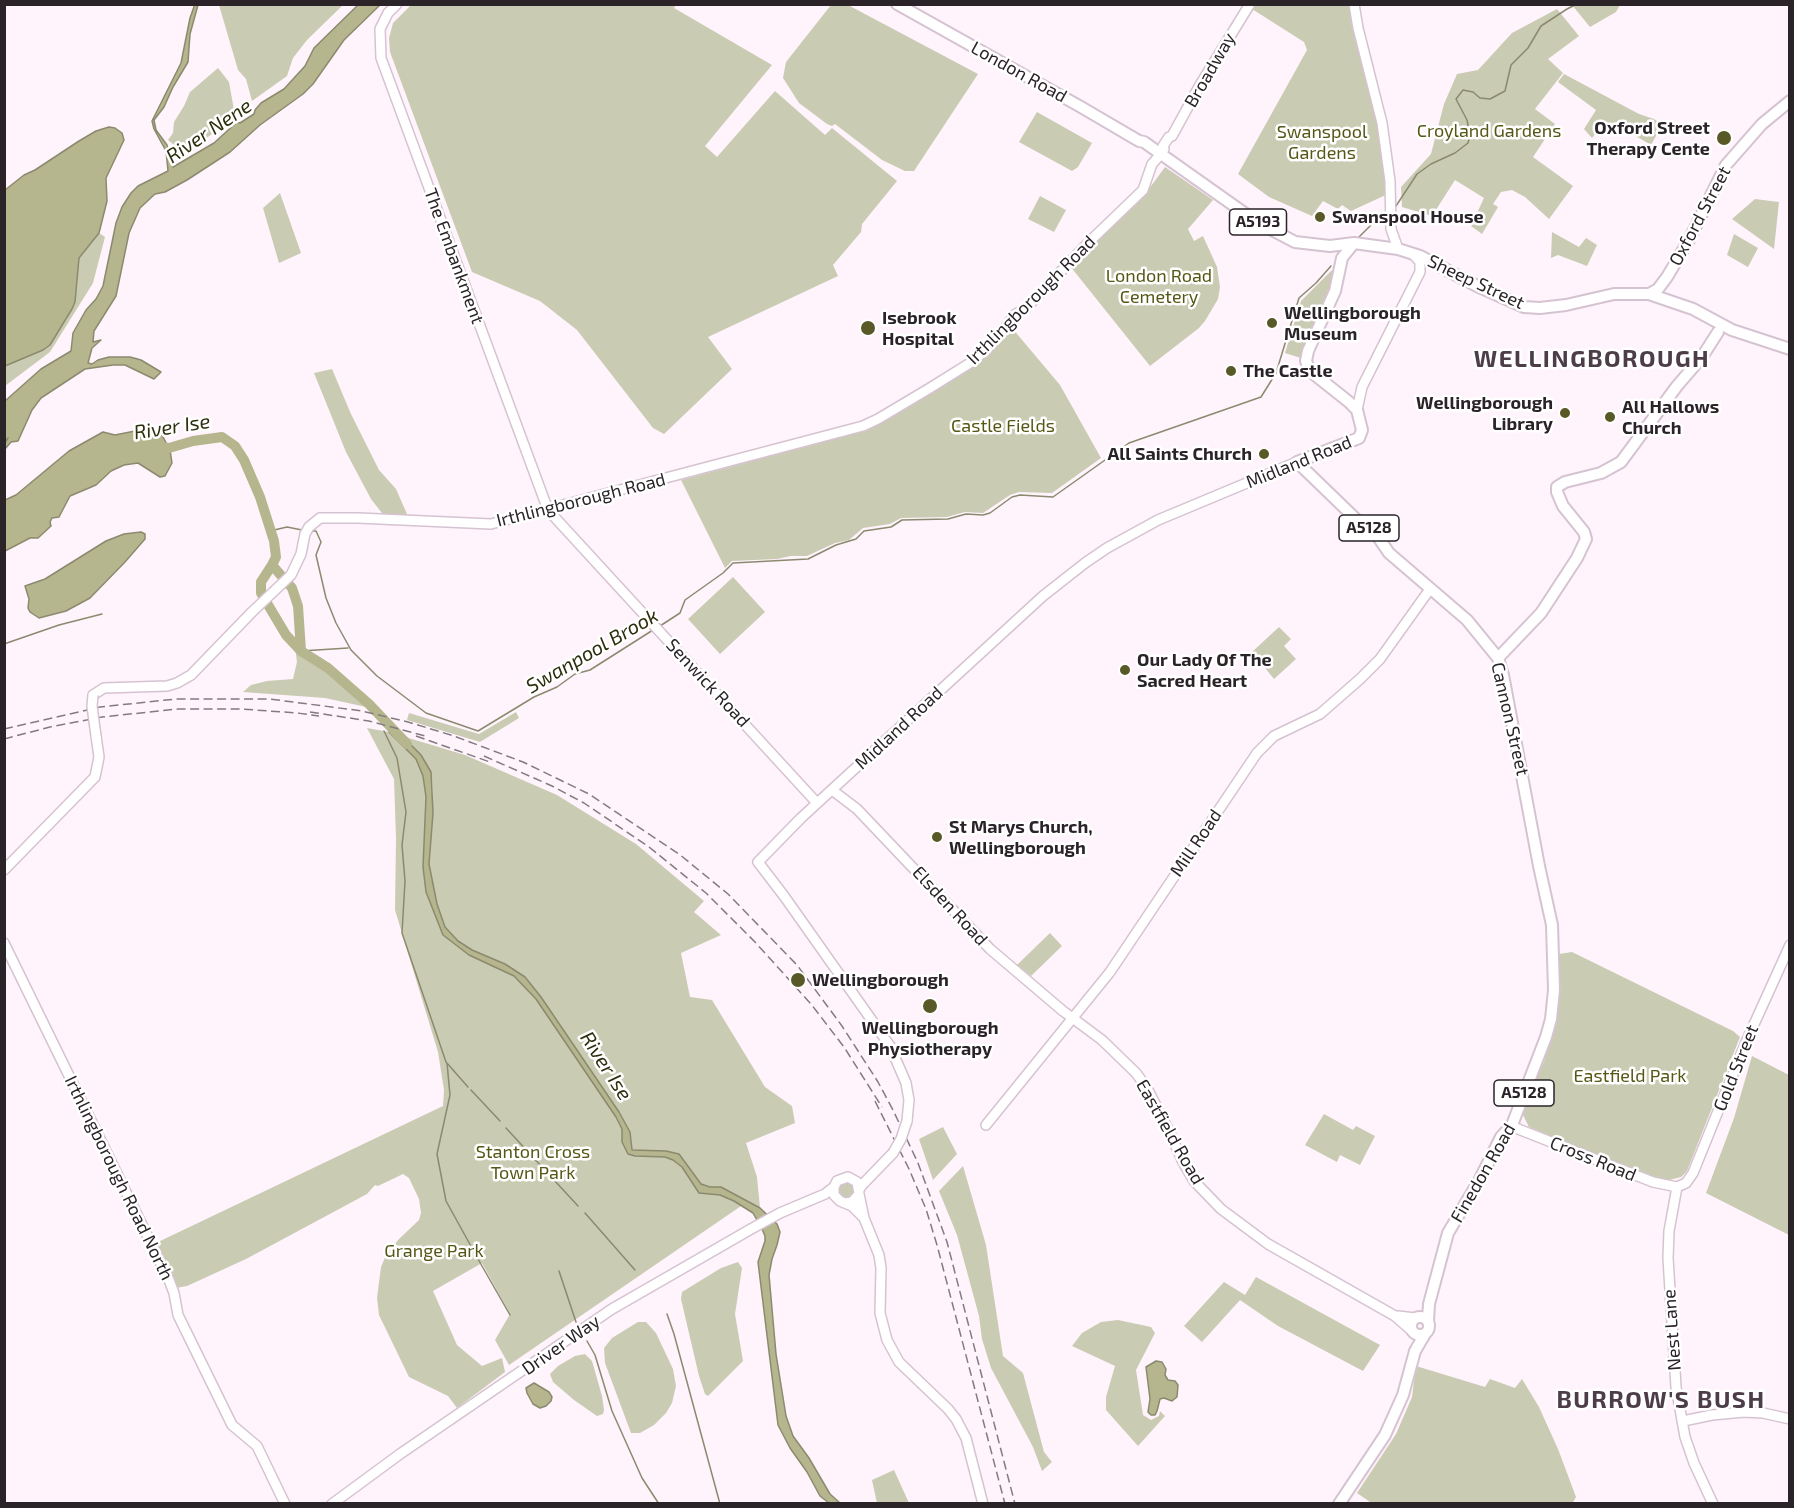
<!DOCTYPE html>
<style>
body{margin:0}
#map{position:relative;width:1794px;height:1508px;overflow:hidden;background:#fff3fc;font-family:"Exo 2",sans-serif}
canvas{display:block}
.frame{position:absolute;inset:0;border:6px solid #2a2328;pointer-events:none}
</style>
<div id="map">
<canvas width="1794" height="1508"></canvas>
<div class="frame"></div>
</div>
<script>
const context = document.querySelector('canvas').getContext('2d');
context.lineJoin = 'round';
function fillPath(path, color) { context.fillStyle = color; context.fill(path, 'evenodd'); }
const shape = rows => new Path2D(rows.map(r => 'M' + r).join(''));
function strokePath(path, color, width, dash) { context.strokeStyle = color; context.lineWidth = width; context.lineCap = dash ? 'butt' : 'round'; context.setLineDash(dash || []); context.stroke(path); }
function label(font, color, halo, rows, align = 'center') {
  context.font = font + ' "Exo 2",sans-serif'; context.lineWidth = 5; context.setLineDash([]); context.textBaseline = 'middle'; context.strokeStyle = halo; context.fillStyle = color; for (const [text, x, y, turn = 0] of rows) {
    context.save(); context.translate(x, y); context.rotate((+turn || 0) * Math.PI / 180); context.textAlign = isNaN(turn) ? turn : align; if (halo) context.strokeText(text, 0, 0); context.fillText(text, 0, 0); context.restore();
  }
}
fillPath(shape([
 [219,5,343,5,307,40,293,58,287,76,252,101,246,79,238,70],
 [411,5,676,5,674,8,772,65,705,146,717,157,775,91,825,135,832,128,897,181,862,224,861,232,833,265,838,276,708,337,732,369,664,434,653,428,577,330,540,301,472,272,390,52,389,38,393,23],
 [831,5,848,5,978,74,914,171,905,171,882,160,835,124,832,126,827,124,799,103,783,78,786,62],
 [1254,5,1350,5,1352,27,1377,122,1388,194,1351,211,1342,205,1338,209,1323,201,1312,216,1269,197,1238,174,1307,50,1304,42,1252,9],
 [1572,5,1620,5,1616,12,1590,27],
 [1557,9,1579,36,1548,59,1563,73,1535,109,1555,124,1533,157,1573,186,1549,219,1525,197,1512,190,1501,192,1493,204,1498,207,1482,234,1471,226,1484,198,1455,180,1432,216,1402,207,1401,187,1431,154,1444,104,1457,74,1478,70,1512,33],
 [218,68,229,82,234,110,233,119,191,149,174,145,168,140,173,133,174,122,184,106,190,92],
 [1564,74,1639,114,1654,119,1662,125,1651,145,1617,125,1602,125,1592,138,1584,129,1596,110,1558,82],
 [1037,112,1092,143,1078,167,1072,171,1019,142],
 [1165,167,1213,200,1188,229,1194,241,1203,236,1217,267,1220,287,1218,299,1205,321,1199,328,1150,366,1070,266,1143,197],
 [280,193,301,253,279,263,263,208],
 [1040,196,1066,210,1054,232,1028,219],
 [1755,199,1779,202,1774,249,1732,219],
 [1552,232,1579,247,1586,238,1597,245,1587,266,1558,255,1551,258],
 [99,233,105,237,93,283,50,352,5,386,6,365,43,350,50,345,66,320,75,302,79,258],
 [1734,234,1758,248,1748,267,1727,255],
 [1337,270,1301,358,1285,353,1301,301,1331,271],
 [1012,328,1060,385,1101,458,1052,493,1019,492,1010,495,983,513,965,512,947,517,901,518,890,524,863,528,849,540,835,543,807,556,791,556,777,559,732,561,725,568,681,480,868,430,958,376],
 [332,369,351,414,379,470,396,489,407,514,385,517,371,499,346,452,314,373],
 [733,577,765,612,720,654,688,619],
 [1279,627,1291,639,1284,646,1296,659,1274,679,1252,652],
 [295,647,300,647,313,656,320,657,334,668,340,679,345,678,380,710,325,698,243,692,251,685,267,681,293,679,297,662],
 [516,712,519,718,480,742,407,720,409,713,479,734],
 [367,728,389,732,401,738,419,758,430,783,427,863,431,877,429,864,433,813,432,779,424,759,402,736,465,755,557,795,636,844,704,901,694,912,721,935,681,953,690,997,712,1000,765,1087,792,1106,795,1123,746,1143,757,1177,760,1208,721,1187,710,1187,701,1184,679,1154,666,1151,632,1150,630,1132,619,1112,538,993,505,964,472,950,458,941,445,927,438,907,442,929,458,945,499,964,538,994,627,1130,631,1154,677,1158,700,1189,724,1193,744,1204,509,1365,495,1340,510,1314,482,1263,433,1291,457,1345,482,1366,502,1358,505,1372,457,1408,448,1396,409,1377,379,1315,377,1298,381,1267,387,1253,399,1239,419,1220,421,1213,419,1199,409,1178,403,1174,378,1186,375,1185,367,1194,246,1259,187,1286,176,1288,156,1243,443,1106,444,1090,438,1052,395,910,396,838,394,779],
 [1050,933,1062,946,1031,976,1017,965],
 [1572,952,1733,1031,1740,1037,1687,1171,1681,1177,1662,1182,1529,1127,1523,1115,1527,1095,1544,1062,1558,1009,1559,954],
 [1752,1056,1789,1075,1789,1235,1706,1193,1734,1118],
 [1324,1114,1353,1130,1356,1126,1375,1136,1360,1165,1340,1155,1337,1162,1305,1145],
 [943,1127,957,1154,933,1180,919,1139],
 [963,1166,986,1245,1003,1356,1023,1373,1044,1452,1052,1462,1042,1471,1033,1447,991,1368,982,1339,979,1316,957,1235,939,1191],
 '837 1190a9 9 0 1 1 18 0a9 9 0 1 1-18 0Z',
 [738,1262,742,1268,735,1314,743,1361,708,1396,705,1394,699,1376,681,1299,682,1292,721,1268],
 [1256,1277,1380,1345,1363,1371,1278,1326,1240,1300,1202,1342,1184,1326,1224,1282,1245,1295],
 [1118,1320,1151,1327,1155,1333,1136,1370,1143,1415,1151,1420,1159,1416,1160,1411,1165,1416,1138,1446,1106,1410,1106,1397,1115,1366,1072,1346,1082,1333,1101,1322],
 [638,1322,646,1322,656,1333,673,1369,676,1386,672,1403,666,1413,654,1425,640,1433,631,1433,605,1363,604,1348,612,1338],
 [585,1354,592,1361,602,1396,604,1410,603,1414,597,1416,574,1400,553,1382,550,1374,558,1366,575,1356],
 [1416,1366,1485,1387,1490,1379,1515,1388,1522,1379,1539,1407,1558,1449,1576,1497,1572,1504,1373,1504,1357,1493,1396,1434,1412,1397],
 [894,1470,909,1503,877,1503,872,1480]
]), '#cacbb3');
const water = shape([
 [195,4,198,5,190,34,188,62,173,87,164,107,154,120,156,130,167,145,173,167,214,143,237,122,240,123,254,114,255,110,261,103,284,89,305,66,314,48,358,5,380,5,344,40,313,84,303,94,260,125,230,152,187,180,165,192,155,194,140,208,129,233,116,296,94,331,93,342,101,340,92,348,88,363,92,364,98,360,109,357,130,357,141,360,161,372,154,379,125,365,113,365,85,369,41,398,32,410,18,441,11,442,5,449,5,443,8,438,5,440,5,401,41,369,71,351,73,333,86,310,96,299,103,286,116,223,122,207,131,193,138,186,168,171,166,151,154,129,152,121,181,63,190,18,195,4],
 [109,127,115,128,122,133,124,140,106,178,107,201,99,233,79,258,75,302,72,309,50,345,43,350,5,366,5,190,24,175,35,170,79,141,96,131,109,127],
 [151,425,162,435,170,450,172,463,165,476,160,477,138,463,124,465,111,471,96,485,70,496,59,517,52,518,50,522,51,526,38,538,30,538,5,551,5,500,16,495,69,451,103,432,115,435,135,431,151,425],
 [141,532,145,534,145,539,125,562,90,598,66,611,39,618,30,612,28,608,29,599,25,586,45,579,106,541,124,534,141,532],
 [389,732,402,736,421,755,431,772,433,813,429,864,437,904,445,927,458,941,472,950,505,964,525,977,541,997,619,1112,630,1132,632,1150,666,1151,679,1154,701,1184,710,1187,721,1187,760,1208,777,1224,780,1232,777,1245,772,1259,769,1275,776,1354,786,1416,793,1436,809,1458,830,1494,840,1503,829,1503,820,1496,807,1472,790,1448,778,1425,758,1262,765,1241,765,1236,762,1229,753,1213,734,1201,720,1195,699,1193,682,1167,673,1160,665,1157,635,1156,628,1154,622,1142,622,1129,616,1117,536,999,514,976,469,955,443,935,426,892,423,867,426,797,423,776,416,759,389,732],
 [1156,1361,1162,1362,1166,1369,1165,1375,1168,1380,1175,1381,1178,1385,1177,1397,1172,1401,1164,1398,1160,1399,1157,1411,1155,1415,1151,1415,1148,1412,1150,1399,1146,1367,1156,1361],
 [534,1383,549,1392,552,1397,551,1401,546,1406,540,1408,533,1404,527,1393,526,1388,534,1383]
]);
fillPath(water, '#b5b68e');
strokePath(water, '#8b8a6f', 1.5);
strokePath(shape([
 [1396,206,1417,174,1431,164,1455,153,1468,143,1470,135,1467,120,1456,99,1463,90,1473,92,1480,98,1490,99,1505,91,1511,65,1528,48,1541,26,1567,9,1577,4],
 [1359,237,1373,223,1387,212],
 [270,531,287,527,302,530],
 [312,531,316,531,321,542,316,555,326,598,336,623,351,650,377,676,426,713,478,731,534,697,557,687,575,674,590,670,653,630],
 [660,626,680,613,685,600,723,573,733,563,808,559,836,545,856,539,864,531,891,527,902,520,948,519,966,514,983,515,990,513,1012,497,1020,495,1053,497,1129,443,1261,397,1276,373,1299,298,1316,283,1331,266],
 [4,644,59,625,102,614],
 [301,651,348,648],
 [384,731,397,758,406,812,402,845,405,881,402,933,446,1062,468,1087],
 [447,1063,450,1095,437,1154,446,1201,472,1248],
 [471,1090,500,1121],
 [506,1128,578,1206],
 [585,1213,635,1270],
 [474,1252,510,1315],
 [559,1271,576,1322],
 [667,1314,674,1334,720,1504],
 [587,1341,595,1355,612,1411,642,1478,659,1504]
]), '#8b8a6f', 1.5);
strokePath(shape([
 [154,446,169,448,193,441,222,437,235,446,244,460,260,497,274,541,276,557,272,565,292,588,298,606,301,651,328,668,369,704,407,744],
 [272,565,261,582,261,593,286,635,301,651]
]), '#b5b68e', 10);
const secondary = shape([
 [397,4,388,13,380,29,381,58,548,510,817,803],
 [1354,4,1358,28,1382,123,1390,181,1391,229,1398,249],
 [1357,410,1362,387,1420,272,1420,262,1413,254],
 [93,695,104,688,167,686,177,683,191,675,252,612,291,575,301,554,305,534,309,527,320,518,358,518,491,524,863,426,878,419,930,388,970,363,987,349,1004,330,1014,315,1025,309,1090,241,1143,190,1152,164,1161,154,1164,149,1163,146,1169,137,1172,136,1200,85,1250,4],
 [832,790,857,809,990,949,1063,1011,1102,1040,1136,1073,1147,1088,1169,1131,1183,1162,1194,1181,1221,1209,1268,1244,1395,1316,1411,1330],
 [4,870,95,777,99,757,96,736],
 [4,943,169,1280,174,1293,178,1315,232,1425,257,1446,285,1504],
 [907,1121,909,1100,906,1083,890,1046,784,896,758,862,801,818,1043,596,1085,563,1107,548,1158,520,1297,462],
 [986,1125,1110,972,1257,753,1274,736,1320,714,1360,679,1380,659,1430,589],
 [1512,1125,1518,1129,1653,1182,1677,1187,1686,1183,1693,1173,1746,1042,1790,945],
 [1677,1187,1669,1231,1668,1258,1676,1387,1685,1437,1694,1463,1713,1504],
 [859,1190,862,1185,893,1153],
 [859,1194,864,1218,879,1255,881,1268,880,1313,887,1340,899,1362,948,1409,956,1419,966,1438,983,1504],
 [845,1203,852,1202,859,1194,857,1182,848,1177,837,1181,834,1187,834,1195,840,1201,852,1206,862,1216],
 [1398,1316,1415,1318],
 [1683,1421,1712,1415,1744,1412,1763,1413,1790,1419],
 [332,1504,400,1454,612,1309,751,1229,780,1213,825,1194,834,1187]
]);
const primary = shape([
 [897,4,1081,107,1139,141,1144,142,1257,222,1295,242,1330,246,1354,243,1398,249,1420,256,1477,286,1524,307,1540,308,1566,305,1614,294,1649,294,1693,309,1732,330,1790,349],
 [1354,243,1342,258,1335,291,1308,351,1306,361,1308,366,1315,375,1349,402,1357,410,1362,430,1359,438,1354,440,1297,462,1359,522,1374,531,1389,553,1467,620,1498,658,1503,675,1539,866,1552,925,1554,990,1551,1019,1546,1037,1512,1125,1501,1137,1480,1179,1448,1233,1429,1304,1428,1321],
 [1649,294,1658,289,1667,277,1689,240,1726,165,1762,124,1790,101],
 [1498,658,1541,613,1577,558,1586,539,1584,532,1563,506,1557,492,1557,487,1565,482,1601,473,1621,462,1677,386,1702,357,1718,332],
 '1411 1326a9 9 0 1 1 18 0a9 9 0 1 1-18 0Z',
 [1339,1504,1385,1435,1403,1395,1415,1351,1425,1334]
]);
strokePath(secondary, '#d6c3d1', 12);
strokePath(primary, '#d6c3d1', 14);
strokePath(secondary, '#fff', 9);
strokePath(primary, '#fff', 10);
strokePath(shape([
 [310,712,369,721,425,736],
 [4,729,100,707,176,699,270,699,362,711,408,722,454,736,523,762,589,794,679,854,728,894,797,965,842,1026,878,1082,893,1110,918,1163,947,1242,1015,1504],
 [416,736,490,762],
 [4,739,50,727,102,717,178,709,241,709,297,713,319,716],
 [484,756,552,786,584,803,649,847,706,893,755,942,811,1004,844,1047,882,1107],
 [875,1101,909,1169,926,1209,937,1245,1005,1504]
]), '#847b82', 1.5, [9, 4.5]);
const secondaryBridge = shape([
 [93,695,92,706,96,736],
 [893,1153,901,1139,907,1121]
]);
strokePath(secondaryBridge, '#d6c3d1', 12, []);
strokePath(secondaryBridge, '#fff', 9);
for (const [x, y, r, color] of [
 [1724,138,8,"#585926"],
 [1320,217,6,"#585926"],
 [1272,323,6,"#585926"],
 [868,328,8,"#585926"],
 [1231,371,6,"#585926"],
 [1565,413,6,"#585926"],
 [1610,417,6,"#585926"],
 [1264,454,6,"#585926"],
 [1125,670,6,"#585926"],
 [937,837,6,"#585926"],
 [798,980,8,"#585926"],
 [930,1006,8,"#585926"]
]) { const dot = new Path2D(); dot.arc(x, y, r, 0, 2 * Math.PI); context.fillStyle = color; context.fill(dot); strokePath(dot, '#fff', 2); }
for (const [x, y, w] of [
 [1258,222,57],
 [1369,528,60],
 [1524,1093,60]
]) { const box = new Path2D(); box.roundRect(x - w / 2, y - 13, w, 26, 4.5); context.fillStyle = '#fff'; context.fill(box); strokePath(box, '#2a2328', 1.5); }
label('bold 16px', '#2a2328', null, [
 ["A5193",1258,222],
 ["A5128",1369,528],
 ["A5128",1524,1093]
]);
label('18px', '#2a2328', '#fff', [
 ["Broadway",1210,70,-60],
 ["London Road",1019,72,29],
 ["Oxford Street",1700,216,-62],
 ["The Embankment",454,256,70],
 ["Sheep Street",1476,282,25],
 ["Irthlingborough Road",1031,300,-45],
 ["Midland Road",1299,462,-22],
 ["Irthlingborough Road",581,500,-14],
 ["Senwick Road",708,683,47],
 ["Cannon Street",1510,719,77],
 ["Midland Road",899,728,-43],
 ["Mill Road",1196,843,-56],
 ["Elsden Road",950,906,47],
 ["Gold Street",1736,1068,-68],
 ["Eastfield Road",1170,1132,60],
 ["Cross Road",1593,1159,22],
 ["Finedon Road",1483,1173,-60],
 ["Irthlingborough Road North",119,1178,64],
 ["Nest Lane",1672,1330,-94],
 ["Driver Way",561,1345,-35]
]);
label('bold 18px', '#2a2328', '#fff', [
 ["Oxford Street",1710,128,"right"],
 ["Therapy Cente",1710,149,"right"],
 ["Swanspool House",1332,217],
 ["Wellingborough",1284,313],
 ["Museum",1284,334],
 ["Isebrook",882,318],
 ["Hospital",882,339],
 ["The Castle",1243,371],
 ["Wellingborough",1553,403,"right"],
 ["Library",1553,424,"right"],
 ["All Hallows",1622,407],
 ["Church",1622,428],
 ["All Saints Church",1252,454,"right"],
 ["Our Lady Of The",1137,660],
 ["Sacred Heart",1137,681],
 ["St Marys Church,",949,827],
 ["Wellingborough",949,848],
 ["Wellingborough",812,980],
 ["Wellingborough",930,1028,"center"],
 ["Physiotherapy",930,1049,"center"]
], 'left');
label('18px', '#565615', '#fff', [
 ["Croyland Gardens",1489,131],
 ["Swanspool",1322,132],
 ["Gardens",1322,153],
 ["London Road",1159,276],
 ["Cemetery",1159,297],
 ["Castle Fields",1003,426],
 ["Eastfield Park",1630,1076],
 ["Stanton Cross",533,1152],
 ["Town Park",533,1173],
 ["Grange Park",434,1251]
]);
label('italic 20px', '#2d2e0c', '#fff', [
 ["River Nene",209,131,-34],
 ["River Ise",172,427,-9],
 ["Swanpool Brook",592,651,-30],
 ["River Ise",606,1066,57]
]);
context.letterSpacing = '1.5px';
label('bold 24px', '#4c3d48', '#fff', [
 ["WELLINGBOROUGH",1592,359],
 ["BURROW'S BUSH",1661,1400]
]);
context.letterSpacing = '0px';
</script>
